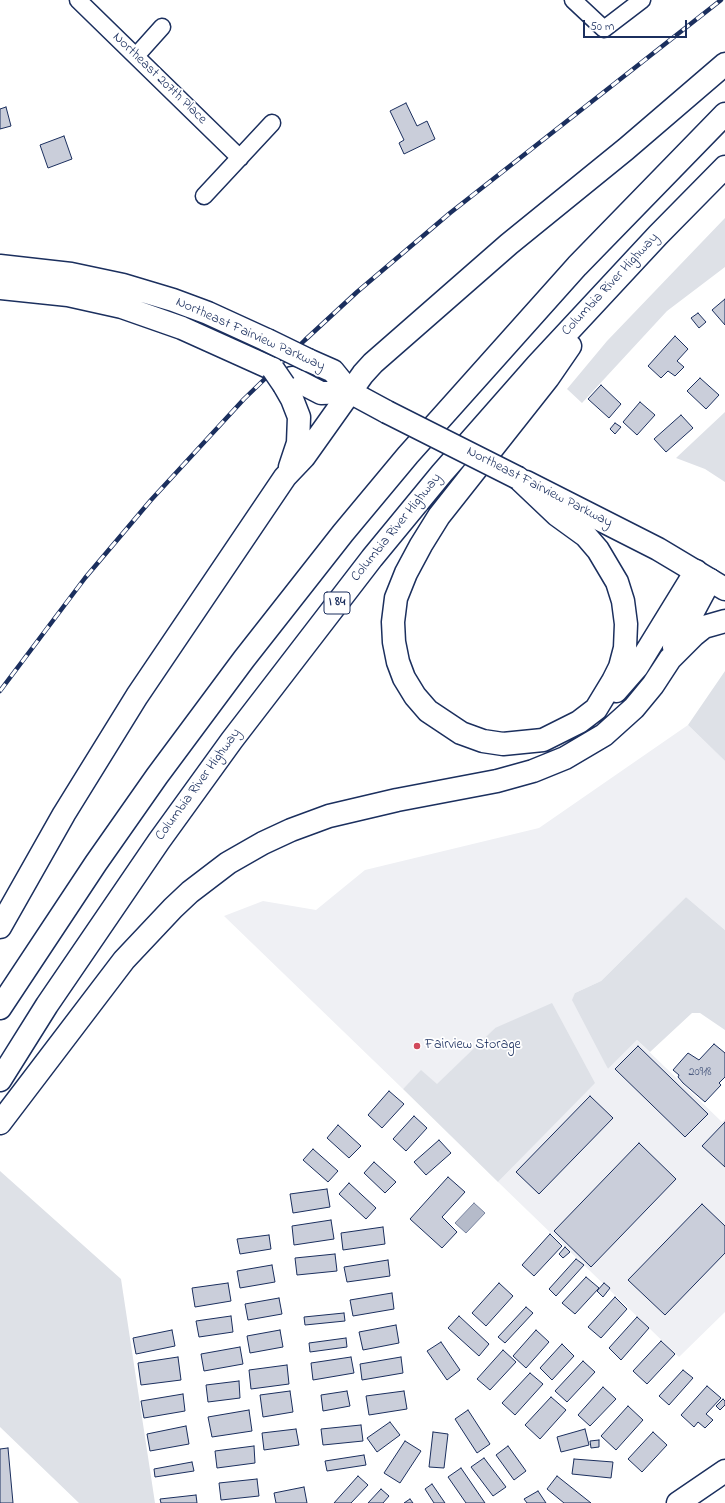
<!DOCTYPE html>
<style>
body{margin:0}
#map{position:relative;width:725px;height:1503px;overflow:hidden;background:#fff;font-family:"Indie Flower",sans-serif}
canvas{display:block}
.scale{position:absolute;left:583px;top:20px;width:104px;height:18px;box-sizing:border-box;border:2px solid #1b2f5e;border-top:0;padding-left:5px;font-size:12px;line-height:14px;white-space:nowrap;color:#1b2f5e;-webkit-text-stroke:3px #fff;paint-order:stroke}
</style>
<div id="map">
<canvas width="725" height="1503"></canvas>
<div class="scale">50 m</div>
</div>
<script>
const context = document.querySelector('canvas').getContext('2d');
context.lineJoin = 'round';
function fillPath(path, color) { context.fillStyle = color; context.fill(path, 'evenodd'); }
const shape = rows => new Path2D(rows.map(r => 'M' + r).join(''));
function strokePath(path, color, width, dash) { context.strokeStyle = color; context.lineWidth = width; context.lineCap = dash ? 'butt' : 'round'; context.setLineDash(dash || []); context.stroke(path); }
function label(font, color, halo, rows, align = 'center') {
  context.font = font + ' "Indie Flower",sans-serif'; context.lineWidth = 3.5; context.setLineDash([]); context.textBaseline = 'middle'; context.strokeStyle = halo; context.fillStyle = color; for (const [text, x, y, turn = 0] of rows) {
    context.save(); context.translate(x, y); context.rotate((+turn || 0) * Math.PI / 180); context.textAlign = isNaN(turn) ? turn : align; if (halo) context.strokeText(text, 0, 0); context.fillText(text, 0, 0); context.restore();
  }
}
fillPath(shape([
 [688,725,725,761,725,930,686,897,601,981,575,993,608,1069,637,1040,722,1122,725,1119,725,1312,679,1357,498,1182,594,1083,495,1028,437,1085,421,1071,403,1089,224,916,263,901,316,910,365,870,539,828]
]), '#eff0f4');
fillPath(shape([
 [725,218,725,267,667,311,582,403,567,389,607,341],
 [725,412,725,482,705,469,676,458],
 [725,671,725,761,688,725],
 [686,897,725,930,725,1030,700,1013,692,1013,650,1052,637,1040,608,1069,572,1000,575,993,601,981],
 [552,1003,595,1083,498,1182,403,1089,421,1070,437,1084,495,1028],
 [0,1171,121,1279,155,1503,79,1503,0,1427]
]), '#dee1e7');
const water = shape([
 [474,1203,485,1213,466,1233,455,1223,474,1203]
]);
fillPath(water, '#b5bbca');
strokePath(water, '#77839f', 1);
const building = shape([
 [406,103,417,126,427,121,435,139,404,154,399,143,404,140,390,111,406,103],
 [6,107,11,126,0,129,0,109,6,107],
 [64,136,72,159,48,168,40,145,64,136],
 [725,299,725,325,712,310,725,299],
 [698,313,706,322,699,328,691,318,698,313],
 [675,336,688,349,677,361,684,367,675,376,668,371,661,378,648,366,675,336],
 [700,378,719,395,706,409,687,391,700,378],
 [601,385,621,404,609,418,588,399,601,385],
 [640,402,655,415,637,435,623,422,640,402],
 [681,415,693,428,666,452,654,439,681,415],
 [615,423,621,427,615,434,610,429,615,423],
 [714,1044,725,1053,725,1077,719,1083,721,1085,705,1102,683,1083,678,1077,679,1075,673,1070,688,1053,699,1060,714,1044],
 [638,1046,708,1114,685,1137,615,1069,638,1046],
 [389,1091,404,1104,382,1128,368,1115,389,1091],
 [590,1096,613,1118,539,1194,516,1172,590,1096],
 [414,1116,427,1128,406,1151,393,1139,414,1116],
 [725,1122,725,1167,702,1146,725,1122],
 [338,1125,361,1146,349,1158,327,1138,338,1125],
 [439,1140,451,1153,426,1175,414,1162,439,1140],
 [639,1143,676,1179,591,1267,554,1231,639,1143],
 [313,1149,338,1171,328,1182,303,1160,313,1149],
 [374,1162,396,1182,385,1193,364,1173,374,1162],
 [448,1177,465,1192,442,1217,457,1232,442,1248,410,1219,448,1177],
 [349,1183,376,1208,366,1219,339,1194,349,1183],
 [327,1189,330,1207,293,1213,290,1194,327,1189],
 [702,1204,725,1226,725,1253,665,1315,628,1280,702,1204],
 [331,1220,334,1239,294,1245,292,1226,331,1220],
 [383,1227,385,1244,343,1250,341,1233,383,1227],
 [550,1234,562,1246,534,1276,522,1265,550,1234],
 [269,1235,271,1249,240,1254,237,1239,269,1235],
 [565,1247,570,1252,563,1258,559,1254,565,1247],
 [335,1254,337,1271,297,1275,295,1258,335,1254],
 [576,1259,584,1265,556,1296,549,1289,576,1259],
 [388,1260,390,1276,347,1282,344,1267,388,1260],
 [272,1265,275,1282,240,1288,237,1271,272,1265],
 [586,1277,599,1288,575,1314,562,1303,586,1277],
 [228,1283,231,1301,195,1307,192,1288,228,1283],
 [499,1283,513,1296,486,1326,472,1313,499,1283],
 [604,1283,610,1288,603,1297,597,1291,604,1283],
 [392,1293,394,1309,353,1316,350,1300,392,1293],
 [615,1297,627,1309,601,1338,588,1327,615,1297],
 [279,1298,282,1314,248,1320,245,1304,279,1298],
 [526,1307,533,1313,505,1343,498,1337,526,1307],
 [344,1313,345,1321,305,1325,304,1317,344,1313],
 [231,1316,233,1332,199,1337,196,1321,231,1316],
 [459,1316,489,1344,479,1356,448,1328,459,1316],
 [637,1317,649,1328,621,1360,609,1348,637,1317],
 [396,1325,399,1343,363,1350,359,1332,396,1325],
 [172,1330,175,1346,136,1354,133,1338,172,1330],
 [280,1330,283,1347,250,1353,247,1336,280,1330],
 [536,1330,549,1342,526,1368,513,1356,536,1330],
 [346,1338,347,1347,310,1352,309,1343,346,1338],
 [661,1341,675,1354,647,1384,633,1371,661,1341],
 [441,1342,460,1370,447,1380,427,1351,441,1342],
 [562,1344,574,1356,552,1380,540,1368,562,1344],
 [240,1347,243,1364,204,1371,201,1354,240,1347],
 [503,1350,516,1362,490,1390,477,1379,503,1350],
 [178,1357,181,1380,141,1385,138,1363,178,1357],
 [351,1357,354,1373,313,1380,311,1363,351,1357],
 [401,1357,403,1373,362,1380,360,1364,401,1357],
 [583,1361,595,1372,567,1402,555,1391,583,1361],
 [287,1365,289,1384,251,1389,249,1370,287,1365],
 [683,1370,693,1378,669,1405,659,1396,683,1370],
 [530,1373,543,1384,515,1415,502,1403,530,1373],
 [239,1381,240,1398,208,1402,206,1385,239,1381],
 [707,1386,721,1398,706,1414,713,1420,705,1428,698,1422,694,1427,681,1415,707,1386],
 [603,1387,616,1399,590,1426,578,1415,603,1387],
 [290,1391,293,1412,263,1417,260,1395,290,1391],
 [347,1391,350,1406,323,1411,321,1395,347,1391],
 [404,1391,407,1409,369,1415,366,1396,404,1391],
 [183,1394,185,1411,144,1418,141,1401,183,1394],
 [551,1397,566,1410,540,1439,525,1425,551,1397],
 [723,1399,725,1401,725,1405,720,1410,716,1406,723,1399],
 [628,1406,643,1420,616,1450,601,1436,628,1406],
 [249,1410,252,1431,212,1437,208,1417,249,1410],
 [468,1410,490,1444,477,1453,455,1419,468,1410],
 [390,1422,400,1435,377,1452,367,1438,390,1422],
 [361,1425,363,1441,323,1445,321,1429,361,1425],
 [186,1426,189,1444,150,1451,147,1434,186,1426],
 [296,1429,299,1445,264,1450,262,1433,296,1429],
 [585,1429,589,1445,561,1452,557,1437,585,1429],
 [433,1432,448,1434,444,1468,429,1467,433,1432],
 [653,1432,667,1445,642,1472,628,1459,653,1432],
 [599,1440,599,1447,591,1448,590,1441,599,1440],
 [405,1441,421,1451,400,1483,384,1473,405,1441],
 [254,1446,255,1463,217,1468,215,1451,254,1446],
 [508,1446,526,1471,514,1480,496,1455,508,1446],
 [8,1448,13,1503,0,1503,0,1449,8,1448],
 [364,1455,366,1465,327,1471,325,1461,364,1455],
 [484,1458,506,1487,493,1496,471,1467,484,1458],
 [574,1459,613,1462,611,1478,572,1474,574,1459],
 [192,1462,194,1471,155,1477,154,1469,192,1462],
 [461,1468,485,1503,466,1503,448,1477,461,1468],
 [358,1476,368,1485,351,1503,334,1503,358,1476],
 [557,1476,591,1503,564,1503,547,1489,557,1476],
 [257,1479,259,1496,221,1500,219,1483,257,1479],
 [432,1484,445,1503,434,1503,425,1489,432,1484],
 [304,1487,307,1503,276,1503,274,1493,304,1487],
 [381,1489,389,1496,383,1503,368,1503,381,1489],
 [538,1491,546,1503,527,1503,524,1499,538,1491],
 [196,1495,197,1503,161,1503,160,1499,196,1495],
 [410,1499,413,1503,404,1503,410,1499]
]);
fillPath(building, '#caceda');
strokePath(building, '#1b2f5e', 1);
const street = shape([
 [78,0,240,158],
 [573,0,604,29,642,0],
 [136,56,162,27],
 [204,196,272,123]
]);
const secondary = shape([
 [526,482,658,549,725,589],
 [678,1503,725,1471]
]);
const primary = shape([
 [0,266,71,274,123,285,173,300,208,313,267,340],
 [0,288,68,295,122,307,182,328,273,369],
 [308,360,333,371,350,392,387,412],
 [292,378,321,393,350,392]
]);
const highway = shape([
 [284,385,292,399,299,417,298,443,290,467],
 [518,478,557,515,586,536,598,550,617,582,623,601,626,624,625,648,620,667,613,681,596,709,579,722,543,740,503,744,483,741,461,733,428,711,415,696,404,678,398,662,394,642,393,622,396,598,406,573,421,545,439,516,548,378,570,346],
 [674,647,710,580],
 [616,691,637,667,696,571],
 [0,927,64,814,137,696,285,477,304,457,363,374,373,363,509,244,626,149,725,64],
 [0,1008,96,863,157,776,244,659,343,533,408,455,577,266,725,114],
 [0,1080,47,1005,159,841,232,740,372,558,442,473,537,365,658,235,725,167],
 [0,1123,124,960,173,908,190,892,228,863,263,843,291,830,329,816,397,800,497,781,533,771,565,758,604,735,634,708,653,685,670,659,694,635,704,627,725,621]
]);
strokePath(street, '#1b2f5e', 19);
strokePath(secondary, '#1b2f5e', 25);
strokePath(primary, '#1b2f5e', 25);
strokePath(highway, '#1b2f5e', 25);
strokePath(street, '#fff', 16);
strokePath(secondary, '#fff', 22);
strokePath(primary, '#fff', 22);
strokePath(highway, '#fff', 22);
const rail = shape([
 [0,691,85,578,151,500,244,399,305,340,357,292,450,213,721,0]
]);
strokePath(rail, '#1b2f5e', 4.5);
strokePath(rail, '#fff', 3, [9]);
const primaryBridge = shape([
 [267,340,308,360],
 [387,412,518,478]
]);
const highwayBridge = shape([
 [273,369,284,385]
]);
strokePath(primaryBridge, '#1b2f5e', 25, []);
strokePath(highwayBridge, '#1b2f5e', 25, []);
strokePath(primaryBridge, '#fff', 22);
strokePath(highwayBridge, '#fff', 22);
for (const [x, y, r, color] of [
 [417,1046,4,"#d1495b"]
]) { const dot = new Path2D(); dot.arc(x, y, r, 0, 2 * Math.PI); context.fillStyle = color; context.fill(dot); strokePath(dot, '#fff', 1.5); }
label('12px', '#47577d', null, [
 ["20918",700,1073]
]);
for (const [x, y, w] of [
 [337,603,26]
]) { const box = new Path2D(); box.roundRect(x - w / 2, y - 11, w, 22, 3); context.fillStyle = '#fff'; context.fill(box); strokePath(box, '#1b2f5e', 1); }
label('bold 13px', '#1b2f5e', null, [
 ["I 84",337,603]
]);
label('14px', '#1b2f5e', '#fff', [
 ["Northeast 207th Place",159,79,44],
 ["Columbia River Highway",611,285,-47],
 ["Northeast Fairview Parkway",250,335,24],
 ["Northeast Fairview Parkway",539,488,27],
 ["Columbia River Highway",397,528,-51],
 ["Columbia River Highway",199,785,-54]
]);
label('14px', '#1b2f5e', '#fff', [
 ["Fairview Storage",425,1046]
], 'left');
</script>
